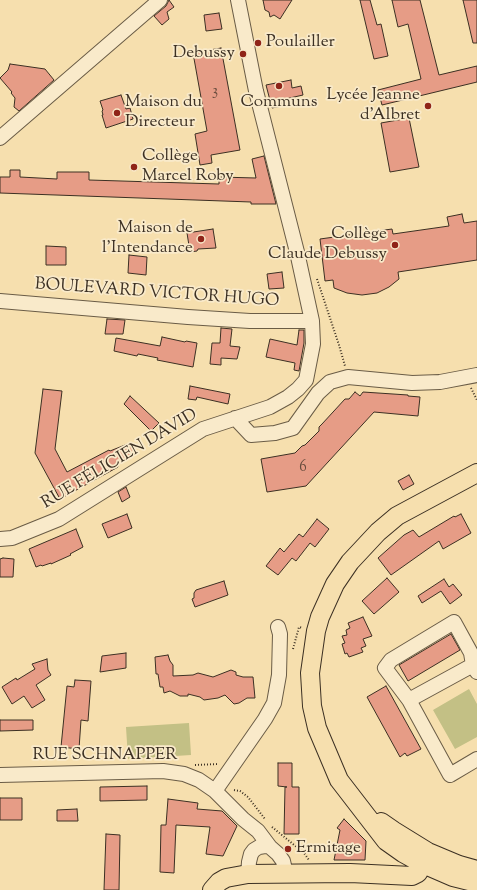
<!DOCTYPE html>
<meta charset="utf-8">
<style>
body{margin:0}
canvas{display:block;background:#f6dfae}
</style>
<canvas width="477" height="890"></canvas>
<script>
const context = document.querySelector('canvas').getContext('2d');
context.lineJoin = 'round';
function fillPath(path, color) { context.fillStyle = color; context.fill(path, 'evenodd'); }
const shape = rows => new Path2D(rows.map(r => 'M' + r).join(''));
function strokePath(path, color, width, dash) { context.strokeStyle = color; context.lineWidth = width; context.lineCap = dash ? 'butt' : 'round'; context.setLineDash(dash || []); context.stroke(path); }
function label(font, color, halo, rows, align = 'center') {
  context.font = font + ' "Sorts Mill Goudy",serif'; context.lineWidth = 3.5; context.setLineDash([]); context.textBaseline = 'middle'; context.strokeStyle = halo; context.fillStyle = color; for (const [text, x, y, turn = 0] of rows) {
    context.save(); context.translate(x, y); context.rotate((+turn || 0) * Math.PI / 180); context.textAlign = isNaN(turn) ? turn : align; if (halo) context.strokeText(text, 0, 0); context.fillText(text, 0, 0); context.restore();
  }
}
fillPath(shape([
 [469,689,477,704,477,737,455,749,433,710],
 [189,723,191,755,128,759,126,727]
]), '#c3c085');
const building = shape([
 [169,0,174,7,167,12,169,19,162,25,154,16,166,6,169,0],
 [263,0,292,0,280,19,274,15,270,17,269,12,265,10,263,0],
 [360,0,370,0,377,25,381,24,388,56,374,59,360,0],
 [392,0,420,0,439,75,477,66,477,82,382,105,378,90,421,79,408,24,398,27,392,0],
 [463,0,477,0,477,43,473,43,463,0],
 [219,13,222,29,206,31,204,15,219,13],
 [221,48,240,150,211,155,212,163,200,165,195,134,207,131,193,53,221,48],
 [10,64,45,69,54,80,19,111,14,107,15,98,11,93,12,92,0,78,8,70,10,64],
 [291,80,292,88,301,86,303,95,281,100,282,106,272,108,266,85,291,80],
 [121,95,126,109,130,108,133,119,106,128,102,115,103,115,102,111,103,110,100,101,121,95],
 [409,118,419,167,390,172,381,123,409,118],
 [264,156,276,204,251,204,251,202,0,193,0,177,10,177,10,170,20,170,20,177,57,179,57,172,89,172,89,180,219,184,219,177,256,178,252,159,264,156],
 [462,214,464,223,477,221,477,260,398,272,399,279,389,287,377,293,362,295,347,293,334,288,333,280,325,281,320,239,392,229,393,234,449,226,447,217,462,214],
 [213,229,216,248,198,249,197,251,190,252,187,233,213,229],
 [46,246,66,247,66,265,46,265,46,246],
 [129,255,147,257,146,275,128,273,129,255],
 [282,272,284,288,269,289,267,274,282,272],
 [107,319,125,320,123,334,105,334,107,319],
 [221,328,232,329,230,346,240,347,237,359,221,358,221,365,210,364,212,343,220,343,221,328],
 [299,330,304,330,304,343,299,371,294,370,295,363,266,357,270,339,297,345,299,330],
 [162,337,185,342,186,341,197,343,193,367,157,360,158,358,138,354,137,356,114,351,116,338,160,346,162,337],
 [190,386,230,394,228,404,197,397,196,400,188,399,190,386],
 [43,389,62,391,55,449,67,472,109,450,110,451,130,443,135,455,117,464,118,467,60,499,35,453,43,389],
 [355,392,360,396,363,392,408,395,408,396,420,397,418,416,374,412,306,486,267,492,261,459,295,453,302,446,305,445,319,431,319,427,322,424,345,399,349,399,355,392],
 [130,396,159,423,151,431,124,404,130,396],
 [409,475,414,484,403,490,398,481,409,475],
 [126,487,130,497,122,502,118,492,126,487],
 [127,514,132,528,108,538,102,524,127,514],
 [461,514,471,533,443,549,439,541,391,575,378,558,404,535,413,530,419,537,454,516,455,517,461,514],
 [317,519,329,529,315,547,310,543,296,561,292,558,278,575,266,566,280,548,284,552,299,534,303,537,317,519],
 [76,529,83,547,70,554,71,555,51,564,51,563,42,566,41,565,36,567,29,549,76,529],
 [3,558,14,559,13,577,0,577,0,559,3,558],
 [387,578,399,592,374,614,362,601,387,578],
 [444,579,449,587,453,584,462,595,450,604,441,591,422,603,418,596,444,579],
 [224,581,228,595,195,607,192,599,194,598,194,593,196,590,224,581],
 [363,617,372,636,363,639,366,646,361,648,363,652,349,657,347,653,345,654,342,644,345,643,342,636,347,635,346,630,350,628,348,623,363,617],
 [451,634,460,650,408,681,399,665,451,634],
 [126,653,126,668,100,672,102,656,126,653],
 [168,655,170,661,173,665,173,676,193,675,198,673,213,677,231,670,236,672,236,675,243,677,253,677,255,698,247,698,239,703,234,704,225,695,218,698,204,700,200,697,188,694,188,696,180,696,170,691,164,693,163,687,160,687,158,674,156,674,155,657,168,655],
 [47,659,48,670,51,675,36,685,45,700,32,708,24,696,12,704,2,687,16,678,17,680,35,669,32,664,47,659],
 [75,680,91,681,88,721,81,720,79,749,61,747,67,686,74,687,75,680],
 [386,686,421,749,407,756,405,753,400,757,367,697,386,686],
 [0,720,33,720,33,730,0,731,0,720],
 [278,763,292,763,292,787,299,787,299,834,284,834,285,787,287,787,278,786,278,763],
 [147,786,147,800,100,801,100,787,147,786],
 [0,798,22,798,22,820,0,820,0,798],
 [168,799,198,803,197,809,222,811,237,826,223,856,206,854,210,827,176,825,174,873,160,872,161,825,166,825,168,799],
 [77,809,78,821,57,821,57,810,77,809],
 [344,819,366,841,365,860,334,860,340,830,337,828,344,819],
 [106,834,120,835,119,890,104,890,106,834]
]);
fillPath(building, '#e69c86');
strokePath(building, '#3c3023', 1);
const minor = shape([
 [0,138,160,0],
 [0,301,188,317,250,321,312,321],
 [235,418,251,435,275,433,293,428,318,393,330,382,348,377,412,383,440,382,477,375],
 [0,539,12,538,59,519,203,429,270,407,288,397,298,389,306,380,313,344,312,321,297,252,256,91,238,0],
 [477,672,473,665,471,653,454,622,391,660,385,668,409,700,450,775,477,759],
 [409,700,473,665],
 [0,775,163,771,184,774,199,780,215,791,243,819,258,831,270,847,278,854,283,861,286,874],
 [215,791,265,719,274,703,279,675,280,634,278,627],
 [248,874,249,862,251,854,254,850,259,847,265,846,270,847]
]);
const major = shape([
 [477,473,397,516,378,532,350,562,335,584,320,617,316,631,310,673,312,706,317,728,339,780,386,841,403,853,423,864,453,877,477,883],
 [381,822,394,831,428,852,459,865,477,870],
 [212,890,219,882,226,878,248,874,350,873,412,876,418,873,423,864,428,852]
]);
strokePath(minor, '#6a5c46', 16);
strokePath(major, '#3c3023', 20);
strokePath(shape([
 [317,279,339,345,345,366],
 [471,388,477,400],
 [293,649,299,627,303,628],
 [195,765,219,764],
 [234,790,240,791,248,797,265,819],
 [272,827,304,853,309,860]
]), '#3c3023', 2, [1, 2]);
strokePath(minor, '#f9eaca', 14);
strokePath(major, '#f6dfae', 18);
for (const [x, y, r, color] of [
 [258,43,4,"#8f2418"],
 [243,54,4,"#8f2418"],
 [279,86,4,"#8f2418"],
 [428,106,4,"#8f2418"],
 [117,113,4,"#8f2418"],
 [134,167,4,"#8f2418"],
 [201,239,4,"#8f2418"],
 [395,245,4,"#8f2418"],
 [288,849,4,"#8f2418"]
]) { const dot = new Path2D(); dot.arc(x, y, r, 0, 2 * Math.PI); context.fillStyle = color; context.fill(dot); strokePath(dot, '#f9eaca', 1.5); }
label('15px', '#664b3c', null, [
 ["3",215,92],
 ["6",303,468]
]);
label('17px', '#3c3023', '#f9eaca', [
 ["Poulailler",266,43],
 ["Debussy",235,54,"right"],
 ["Lycée Jeanne",420,96,"right"],
 ["d'Albret",420,116,"right"],
 ["Maison du",125,103],
 ["Directeur",125,123],
 ["Communs",279,103,"center"],
 ["Collège",142,157],
 ["Marcel Roby",142,177],
 ["Maison de",193,229,"right"],
 ["l'Intendance",193,249,"right"],
 ["Collège",387,235,"right"],
 ["Claude Debussy",387,255,"right"],
 ["Ermitage",296,849]
], 'left');
label('17px', '#3c3023', '#f9eaca', [
 ["BOULEVARD VICTOR HUGO",157,294,4],
 ["RUE FÉLICIEN DAVID",120,460,-31],
 ["RUE SCHNAPPER",105,756]
]);
</script>
